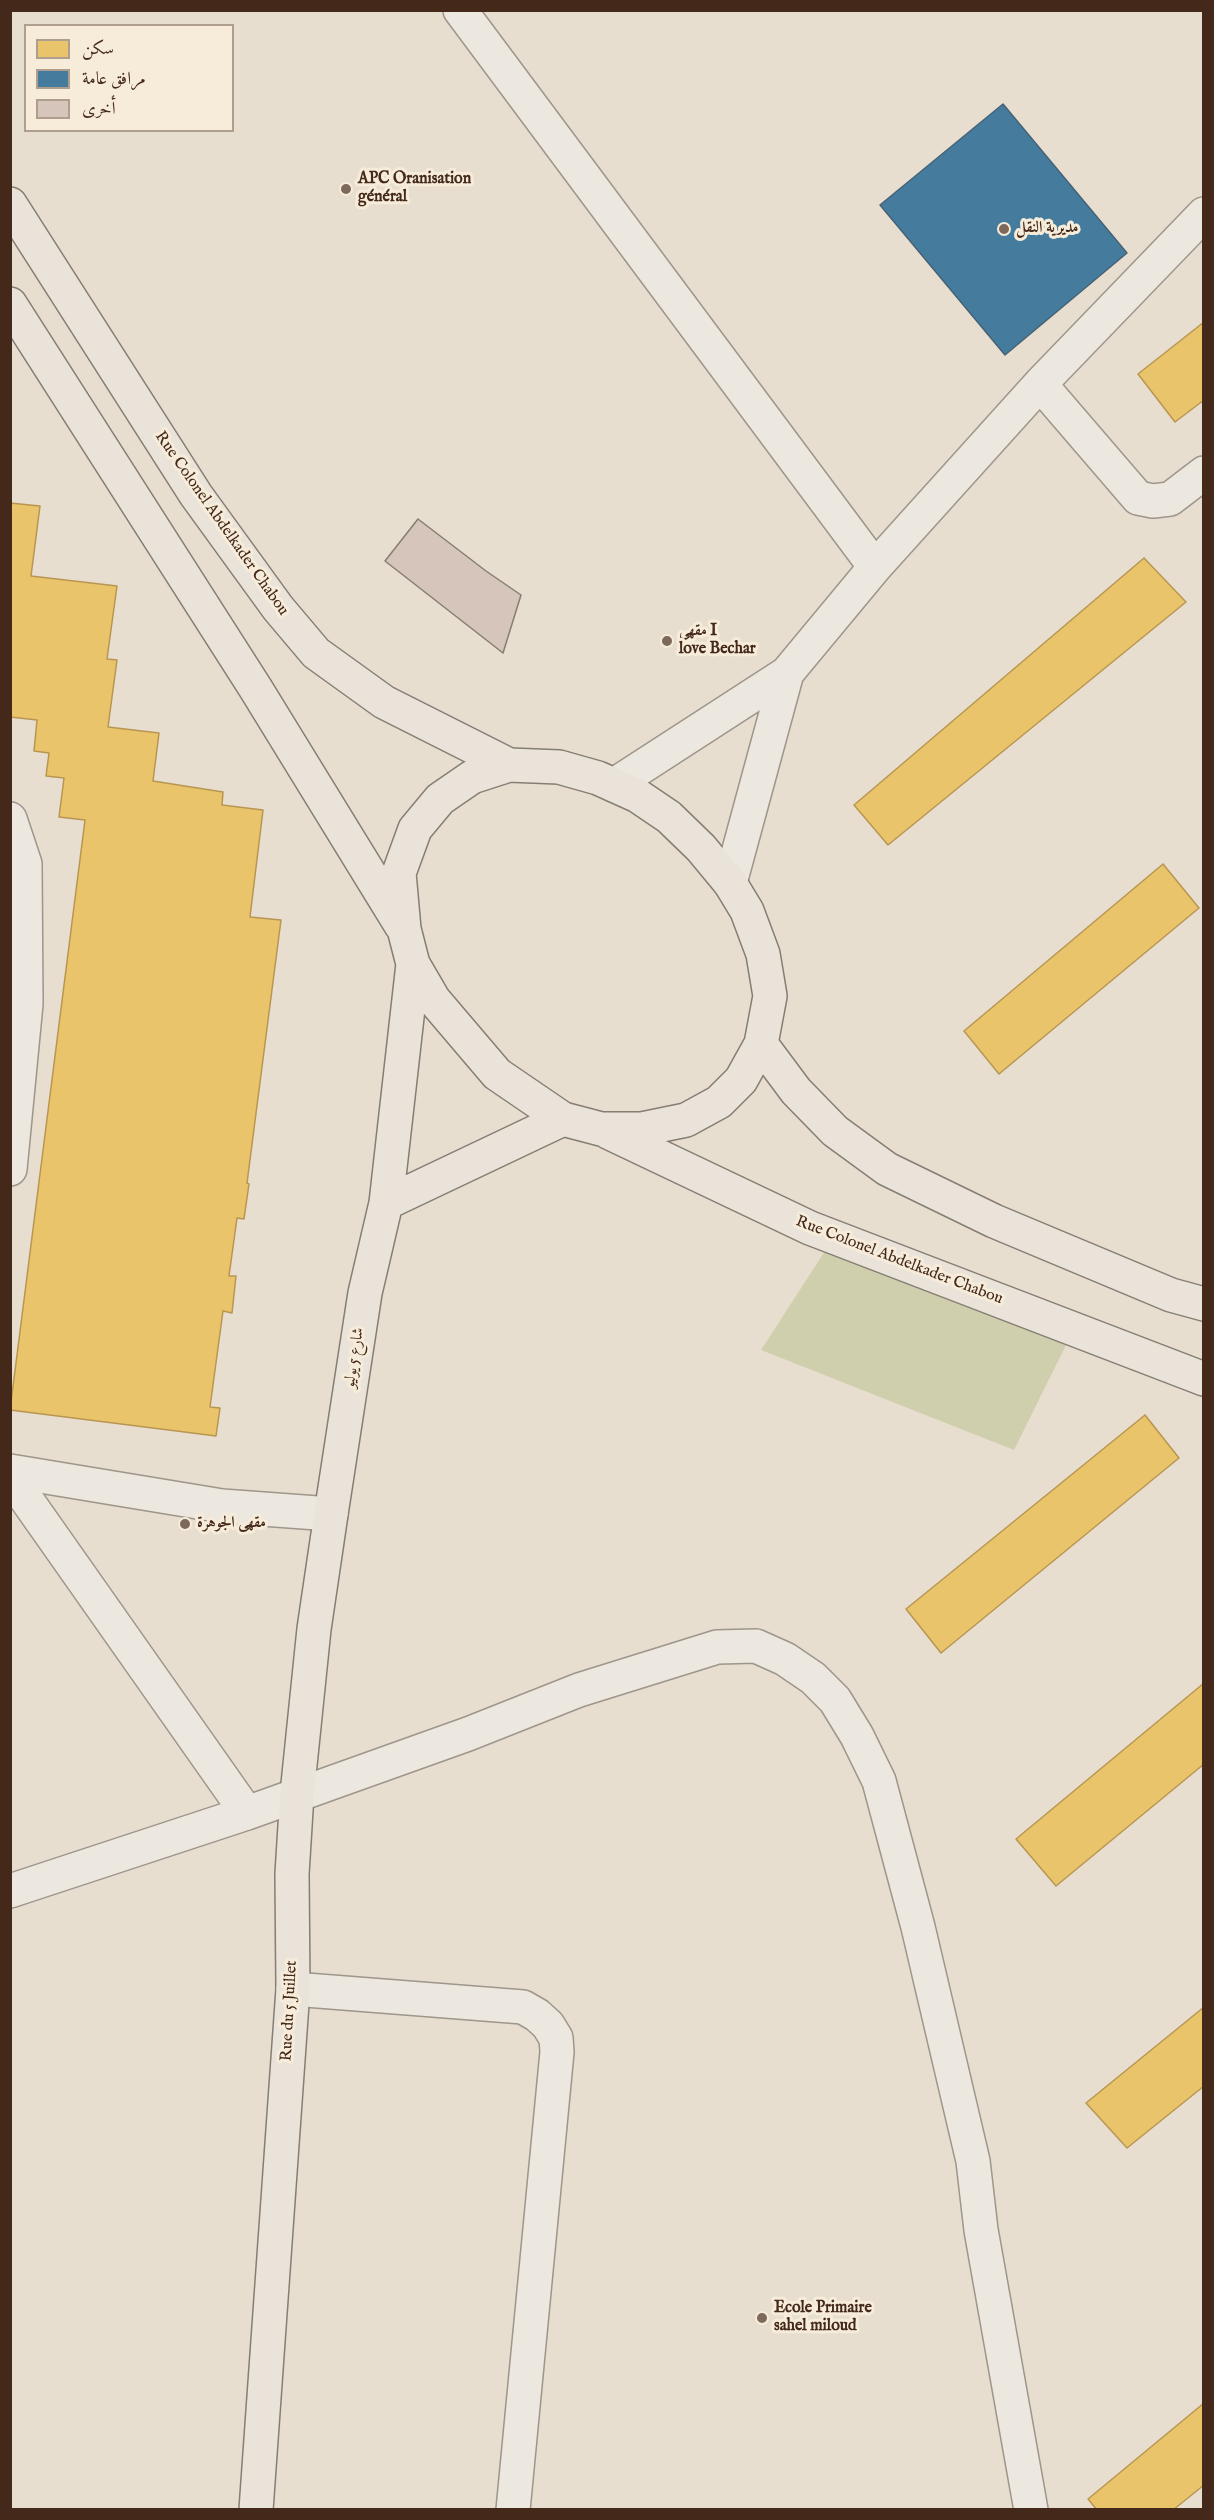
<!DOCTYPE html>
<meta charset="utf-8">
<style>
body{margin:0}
#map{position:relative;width:1214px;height:2520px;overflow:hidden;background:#e7decf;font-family:"IM FELL English",Amiri,serif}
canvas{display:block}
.frame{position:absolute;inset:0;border:12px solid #44291b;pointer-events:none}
.legend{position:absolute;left:24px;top:24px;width:210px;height:108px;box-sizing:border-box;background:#f6ecd9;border:2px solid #af9e8d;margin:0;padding:8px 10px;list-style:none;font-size:18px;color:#44291b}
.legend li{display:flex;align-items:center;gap:12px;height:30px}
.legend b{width:30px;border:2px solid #af9e8d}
</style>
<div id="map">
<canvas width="1214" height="2520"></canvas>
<div class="frame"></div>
<ul class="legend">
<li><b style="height:16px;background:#e9c46a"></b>سكن</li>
<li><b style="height:16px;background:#457b9d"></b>مرافق عامة</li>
<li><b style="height:16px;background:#d5c5ba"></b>أخرى</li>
</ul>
</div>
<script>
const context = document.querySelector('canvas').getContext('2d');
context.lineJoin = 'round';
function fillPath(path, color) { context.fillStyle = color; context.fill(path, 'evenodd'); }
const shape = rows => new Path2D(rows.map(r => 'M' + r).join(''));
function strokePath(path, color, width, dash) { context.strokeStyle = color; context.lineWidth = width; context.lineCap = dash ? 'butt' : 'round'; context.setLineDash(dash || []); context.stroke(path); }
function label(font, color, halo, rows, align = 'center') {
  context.font = font + ' "IM FELL English",Amiri,serif'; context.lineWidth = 6; context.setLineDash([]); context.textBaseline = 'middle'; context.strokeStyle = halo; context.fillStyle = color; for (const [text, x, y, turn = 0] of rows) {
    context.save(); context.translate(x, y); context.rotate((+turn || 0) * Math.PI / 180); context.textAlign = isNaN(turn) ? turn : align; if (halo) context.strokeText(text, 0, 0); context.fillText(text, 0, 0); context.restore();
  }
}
fillPath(shape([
 [834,1237,1074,1329,1014,1450,761,1350]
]), '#d0cfad');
const homes = shape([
 [1204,322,1204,400,1175,422,1138,374,1204,322],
 [10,503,40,506,31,576,117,586,107,659,117,660,108,727,159,733,153,781,223,792,222,805,263,810,250,917,281,920,247,1183,249,1184,244,1219,237,1218,229,1276,236,1276,232,1313,223,1311,210,1407,220,1408,216,1436,10,1410,85,820,59,817,64,778,46,776,49,753,34,751,37,720,10,717,10,503],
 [1144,558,1186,602,888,845,854,805,1144,558],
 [1163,864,1199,908,999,1074,964,1031,1163,864],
 [1145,1415,1179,1458,941,1653,906,1609,1145,1415],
 [1204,1683,1204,1764,1056,1886,1016,1839,1204,1683],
 [1204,2007,1204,2086,1127,2148,1086,2103,1204,2007],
 [1204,2403,1204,2485,1173,2510,1097,2510,1088,2499,1204,2403]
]);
fillPath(homes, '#e9c46a');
strokePath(homes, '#b89652', 1.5);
const public = shape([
 [1003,104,1127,253,1005,355,880,205,1003,104]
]);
fillPath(public, '#457b9d');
strokePath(public, '#456276', 1.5);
const building = shape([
 [418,519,486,571,521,595,503,653,385,561,418,519]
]);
fillPath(building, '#d5c5ba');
strokePath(building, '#867d73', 1.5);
const minor = shape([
 [460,10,875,567],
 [1040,384,1138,498,1153,501,1170,499,1204,473],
 [614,785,787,673,875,567,1040,384,1204,214],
 [10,819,25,864,26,1004,10,1169],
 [730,883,787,673],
 [10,1471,222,1506,331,1514],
 [10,1476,247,1813],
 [10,1891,247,1813,468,1734,579,1690,717,1647,756,1646,785,1659,813,1678,835,1700,857,1736,879,1781,918,1927,973,2161,981,2230,1031,2510],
 [293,1989,523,2007,537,2015,548,2025,556,2038,557,2052,513,2510]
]);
const major = shape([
 [10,204,196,495,278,608,316,653,384,702,509,765],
 [10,304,256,689,401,925],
 [509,765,559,767,598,778,638,796,669,817,701,848,730,883,747,911,763,954,770,996,761,1044,741,1080,719,1102,686,1120,642,1129,601,1129,563,1119,497,1074,434,1000,413,964,404,929,399,873,415,829,440,799,472,777,509,765],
 [761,1044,796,1091,835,1131,887,1169,994,1221,1171,1295,1204,1304],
 [608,1132,810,1228,1204,1379],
 [386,1203,563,1119],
 [256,2510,293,1989,292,1874,297,1794,314,1629,331,1514,365,1293,386,1203,413,964]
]);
strokePath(minor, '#9e958b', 36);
strokePath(major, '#867d73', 36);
strokePath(minor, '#ece7df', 33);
strokePath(major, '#e9e3da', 33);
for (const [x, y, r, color] of [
 [346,189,6,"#7d685a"],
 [1004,229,6,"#7d685a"],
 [667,641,6,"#7d685a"],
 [185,1524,6,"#7d685a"],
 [762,2318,6,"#7d685a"]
]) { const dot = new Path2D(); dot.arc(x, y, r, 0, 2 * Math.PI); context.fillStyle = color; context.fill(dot); strokePath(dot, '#f6ecd9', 2); }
label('bold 16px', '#44291b', '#f6ecd9', [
 ["APC Oranisation",358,180],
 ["général",358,198],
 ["مديرية النقل",1016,229],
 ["مقهى I",679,632],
 ["love Bechar",679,650],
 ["مقهى الجوهرة",197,1524],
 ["Ecole Primaire",774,2309],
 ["sahel miloud",774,2327]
], 'left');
label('16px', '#44291b', '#f6ecd9', [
 ["Rue Colonel Abdelkader Chabou",221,524,55],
 ["Rue Colonel Abdelkader Chabou",899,1261,21],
 ["شارع 5 يوليو",355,1358,-81],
 ["Rue du 5 Juillet",290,2011,-87]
]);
</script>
